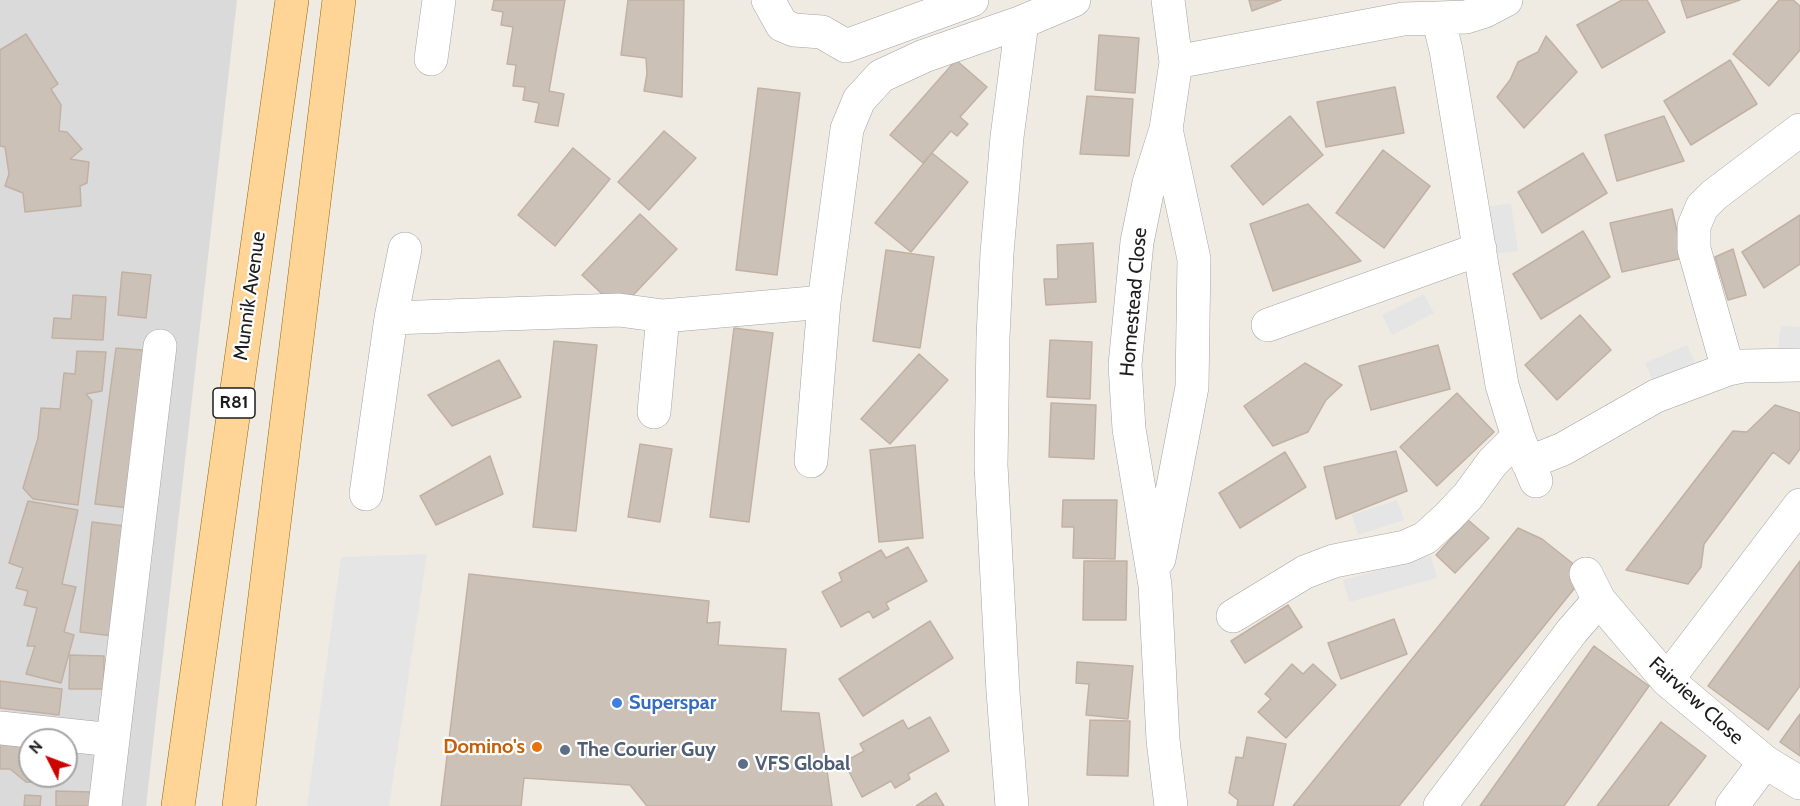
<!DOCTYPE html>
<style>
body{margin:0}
#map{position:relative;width:1800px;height:806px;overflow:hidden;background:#efebe2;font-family:Cabin,sans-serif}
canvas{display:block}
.north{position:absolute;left:18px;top:728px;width:60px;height:60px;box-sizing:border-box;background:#fff;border:2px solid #a5a5a5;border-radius:50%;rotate:312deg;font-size:16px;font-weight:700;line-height:24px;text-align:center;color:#1d1d1d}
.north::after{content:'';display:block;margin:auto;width:21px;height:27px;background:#ca0500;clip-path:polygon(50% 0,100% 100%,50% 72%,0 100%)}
</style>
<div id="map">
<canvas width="1800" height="806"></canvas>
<div class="north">N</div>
</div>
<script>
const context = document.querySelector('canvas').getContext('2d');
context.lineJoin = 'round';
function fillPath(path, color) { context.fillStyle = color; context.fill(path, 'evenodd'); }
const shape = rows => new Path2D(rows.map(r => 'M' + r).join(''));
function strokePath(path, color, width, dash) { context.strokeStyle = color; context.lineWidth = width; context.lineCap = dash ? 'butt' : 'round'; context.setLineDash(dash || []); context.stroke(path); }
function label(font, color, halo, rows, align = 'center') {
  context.font = font + ' Cabin,sans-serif'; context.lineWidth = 4.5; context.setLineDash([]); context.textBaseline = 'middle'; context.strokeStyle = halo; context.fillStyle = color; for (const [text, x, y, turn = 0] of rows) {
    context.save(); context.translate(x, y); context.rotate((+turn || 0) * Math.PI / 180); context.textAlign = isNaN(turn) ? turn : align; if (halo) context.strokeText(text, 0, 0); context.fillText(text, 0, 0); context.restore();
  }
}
fillPath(shape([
 [0,0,237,0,146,806,0,806],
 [30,740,66,740,66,776,30,776]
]), '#dbdada');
fillPath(shape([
 [1511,203,1518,251,1493,254,1487,207],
 [1424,294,1434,313,1392,335,1382,315],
 [1781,326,1800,327,1800,350,1778,348],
 [1687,345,1696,364,1654,383,1645,363],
 [1397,500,1404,520,1358,535,1352,515],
 [427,554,389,806,307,806,341,557],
 [1431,556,1437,578,1349,602,1343,580]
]), '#e5e5e5');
const building = shape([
 [494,0,565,0,549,91,564,94,558,126,535,122,539,103,523,100,525,87,513,86,516,65,507,64,513,27,501,25,503,12,492,10,494,0],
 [628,0,684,0,682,97,644,91,647,74,646,58,621,55,628,0],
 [1249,0,1281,0,1252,11,1249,0],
 [1622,0,1647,0,1665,32,1602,68,1577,25,1622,0],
 [1681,0,1740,0,1687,18,1681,0],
 [1779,0,1793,0,1800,6,1800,50,1769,86,1733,54,1779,0],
 [26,34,58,84,51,89,61,105,59,131,67,132,82,149,70,159,89,162,87,183,80,186,81,206,25,212,23,193,5,186,9,174,5,147,0,146,0,50,26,34],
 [1099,35,1139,38,1135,93,1095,90,1099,35],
 [1546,36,1577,72,1524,128,1497,97,1510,80,1518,62,1538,52,1546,36],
 [956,60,987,87,960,117,968,124,957,136,951,131,923,163,890,135,956,60],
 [1730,60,1757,104,1691,145,1664,101,1730,60],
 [1395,87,1404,133,1326,147,1317,102,1395,87],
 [758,88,800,93,777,275,736,270,758,88],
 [1087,96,1133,99,1129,156,1080,154,1087,96],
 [1290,116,1323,155,1263,205,1231,166,1290,116],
 [1664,116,1684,161,1617,181,1605,135,1664,116],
 [664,131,696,158,649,210,618,182,664,131],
 [573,148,610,179,555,246,518,215,573,148],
 [1383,150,1430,186,1384,248,1336,213,1383,150],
 [932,153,968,182,911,252,875,223,932,153],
 [1583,153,1607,193,1542,233,1518,192,1583,153],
 [1308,204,1361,261,1273,291,1250,224,1308,204],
 [1672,209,1683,258,1622,272,1610,223,1672,209],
 [640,214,677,249,619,310,582,275,640,214],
 [1800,215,1800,264,1764,288,1742,252,1800,215],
 [1583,231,1610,277,1541,319,1513,274,1583,231],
 [1093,243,1096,302,1046,305,1044,279,1058,279,1057,245,1093,243],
 [1733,249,1746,295,1728,300,1715,257,1733,249],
 [886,250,934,257,920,348,873,341,886,250],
 [122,272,151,275,146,318,118,315,122,272],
 [73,295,106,297,103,340,52,338,54,318,71,319,73,295],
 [1580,315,1611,350,1557,400,1525,365,1580,315],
 [734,328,773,333,749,522,710,517,734,328],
 [1050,340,1092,342,1090,399,1047,397,1050,340],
 [554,341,597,345,576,531,533,527,554,341],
 [1438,345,1450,389,1371,410,1359,366,1438,345],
 [116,348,143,350,129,508,95,504,116,348],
 [77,351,106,352,102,391,86,394,92,401,78,505,33,499,23,488,38,438,41,408,60,409,64,373,75,374,77,351],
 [919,354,948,380,890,444,861,419,919,354],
 [499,360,521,397,452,426,428,395,499,360],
 [1305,363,1342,385,1326,400,1308,432,1273,446,1244,406,1305,363],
 [1457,393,1494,432,1437,486,1400,447,1457,393],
 [1051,403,1096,405,1094,459,1049,457,1051,403],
 [1775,405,1800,413,1800,449,1789,464,1773,452,1704,544,1701,567,1688,584,1626,570,1733,431,1747,432,1775,405],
 [640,444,672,449,660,522,628,517,640,444],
 [915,445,923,538,879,542,870,450,915,445],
 [1396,451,1407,491,1336,519,1324,467,1396,451],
 [1285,452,1306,487,1240,528,1219,493,1285,452],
 [490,456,503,494,436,525,420,496,490,456],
 [1063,500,1117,500,1115,559,1073,558,1074,527,1062,527,1063,500],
 [28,501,78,510,62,584,76,587,64,632,74,635,61,683,26,674,35,646,27,646,37,608,24,605,28,591,16,588,23,568,9,563,28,501],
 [1468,520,1489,538,1455,573,1436,555,1468,520],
 [92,522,125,526,113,636,80,632,92,522],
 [1518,528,1542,539,1586,574,1399,806,1293,806,1518,528],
 [908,547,927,581,886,603,889,609,873,618,869,611,841,627,822,592,842,581,839,573,881,550,886,558,908,547],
 [1084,561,1127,561,1126,620,1083,620,1084,561],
 [1800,561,1800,686,1768,730,1708,686,1800,561],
 [469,574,709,601,707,623,720,622,718,645,786,649,781,711,819,713,832,806,647,806,630,785,524,778,521,806,441,806,469,574],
 [1288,605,1302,627,1245,663,1231,641,1288,605],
 [1394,619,1407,654,1341,679,1328,643,1394,619],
 [930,621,953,658,863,716,839,679,930,621],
 [1594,646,1649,686,1564,806,1480,806,1594,646],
 [70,655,104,656,104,689,69,689,70,655],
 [1077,662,1133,666,1128,719,1086,715,1089,684,1076,683,1077,662],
 [1292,664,1303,674,1313,664,1336,685,1286,738,1258,712,1271,699,1265,694,1292,664],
 [0,681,62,689,59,715,0,708,0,681],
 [1800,714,1800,756,1780,742,1800,714],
 [930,717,949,751,908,774,910,779,895,788,891,781,862,797,844,762,864,751,860,744,903,720,908,729,930,717],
 [1090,720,1130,721,1128,776,1087,775,1090,720],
 [1661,722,1706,756,1668,806,1597,806,1661,722],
 [1247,737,1286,744,1273,806,1237,806,1238,800,1229,793,1236,757,1243,758,1247,737],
 [0,743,30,744,30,776,49,776,48,783,26,782,10,769,0,769,0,743],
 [56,791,91,792,91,806,56,806,56,791],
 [936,793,944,806,916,806,936,793],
 [25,795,41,796,40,806,24,806,25,795]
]);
fillPath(building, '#cbc1b7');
strokePath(building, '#c2b1a3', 1.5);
const minor = shape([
 [768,0,782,25,794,30,822,32,846,46,972,0],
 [1168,0,1176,62,1166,129,1149,183,1137,242,1125,365,1129,429,1155,585,1163,740,1171,806],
 [1438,18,1466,17,1485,11,1506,0],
 [431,59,439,0],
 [1176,62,1403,19,1438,18,1446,50,1502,385,1518,437,1536,481],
 [391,318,619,310,663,316,824,302],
 [1268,325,1480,249],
 [1728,369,1694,249,1694,226,1702,207,1714,195,1800,130],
 [654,412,663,316],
 [811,461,824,302,847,129,859,100,881,76,924,56,1022,22,1074,0],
 [1528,463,1563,449,1656,396,1728,369,1743,366,1800,365],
 [366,494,391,318,405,249],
 [1159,559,1192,387,1194,259,1166,129],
 [1586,574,1599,600,1667,680,1765,762,1800,783],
 [1233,616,1305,572,1334,561,1405,547,1425,538,1447,518,1468,496,1492,463,1518,437],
 [1667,680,1800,505],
 [0,728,113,740],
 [105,806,160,346],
 [1012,806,1003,692,991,465,993,337,997,253,1007,137,1022,22],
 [1440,806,1572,631,1599,600],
 [1732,806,1765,762]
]);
const major = shape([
 [178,806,292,0],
 [239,806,339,0]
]);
strokePath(minor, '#a4a4a4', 34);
strokePath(major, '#966800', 34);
strokePath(minor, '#fff', 33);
strokePath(major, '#ffd497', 33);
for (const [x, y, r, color] of [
 [617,703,6,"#3f7fe0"],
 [537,747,6,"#e8710a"],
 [565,750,6,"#5c6f8a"],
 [743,764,6,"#5c6f8a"]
]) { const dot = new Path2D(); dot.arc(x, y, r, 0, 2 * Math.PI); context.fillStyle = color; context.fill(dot); strokePath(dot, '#fff', 2); }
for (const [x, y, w] of [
 [234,403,42]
]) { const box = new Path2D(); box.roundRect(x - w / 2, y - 15, w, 30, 4.5); context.fillStyle = '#fff'; context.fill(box); strokePath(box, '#1d1d1d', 1.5); }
label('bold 18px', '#1d1d1d', null, [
 ["R81",234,403]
]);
label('20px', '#1d1d1d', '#fff', [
 ["Munnik Avenue",250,296,-82],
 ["Homestead Close",1134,302,-85],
 ["Fairview Close",1696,701,42]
]);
label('bold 20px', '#366cbe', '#fff', [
 ["Superspar",629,703]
], 'left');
label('bold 20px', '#c56008', '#fff', [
 ["Domino's",525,747]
], 'right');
label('bold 20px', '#4e5e75', '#fff', [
 ["The Courier Guy",577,750],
 ["VFS Global",755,764]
], 'left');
</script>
